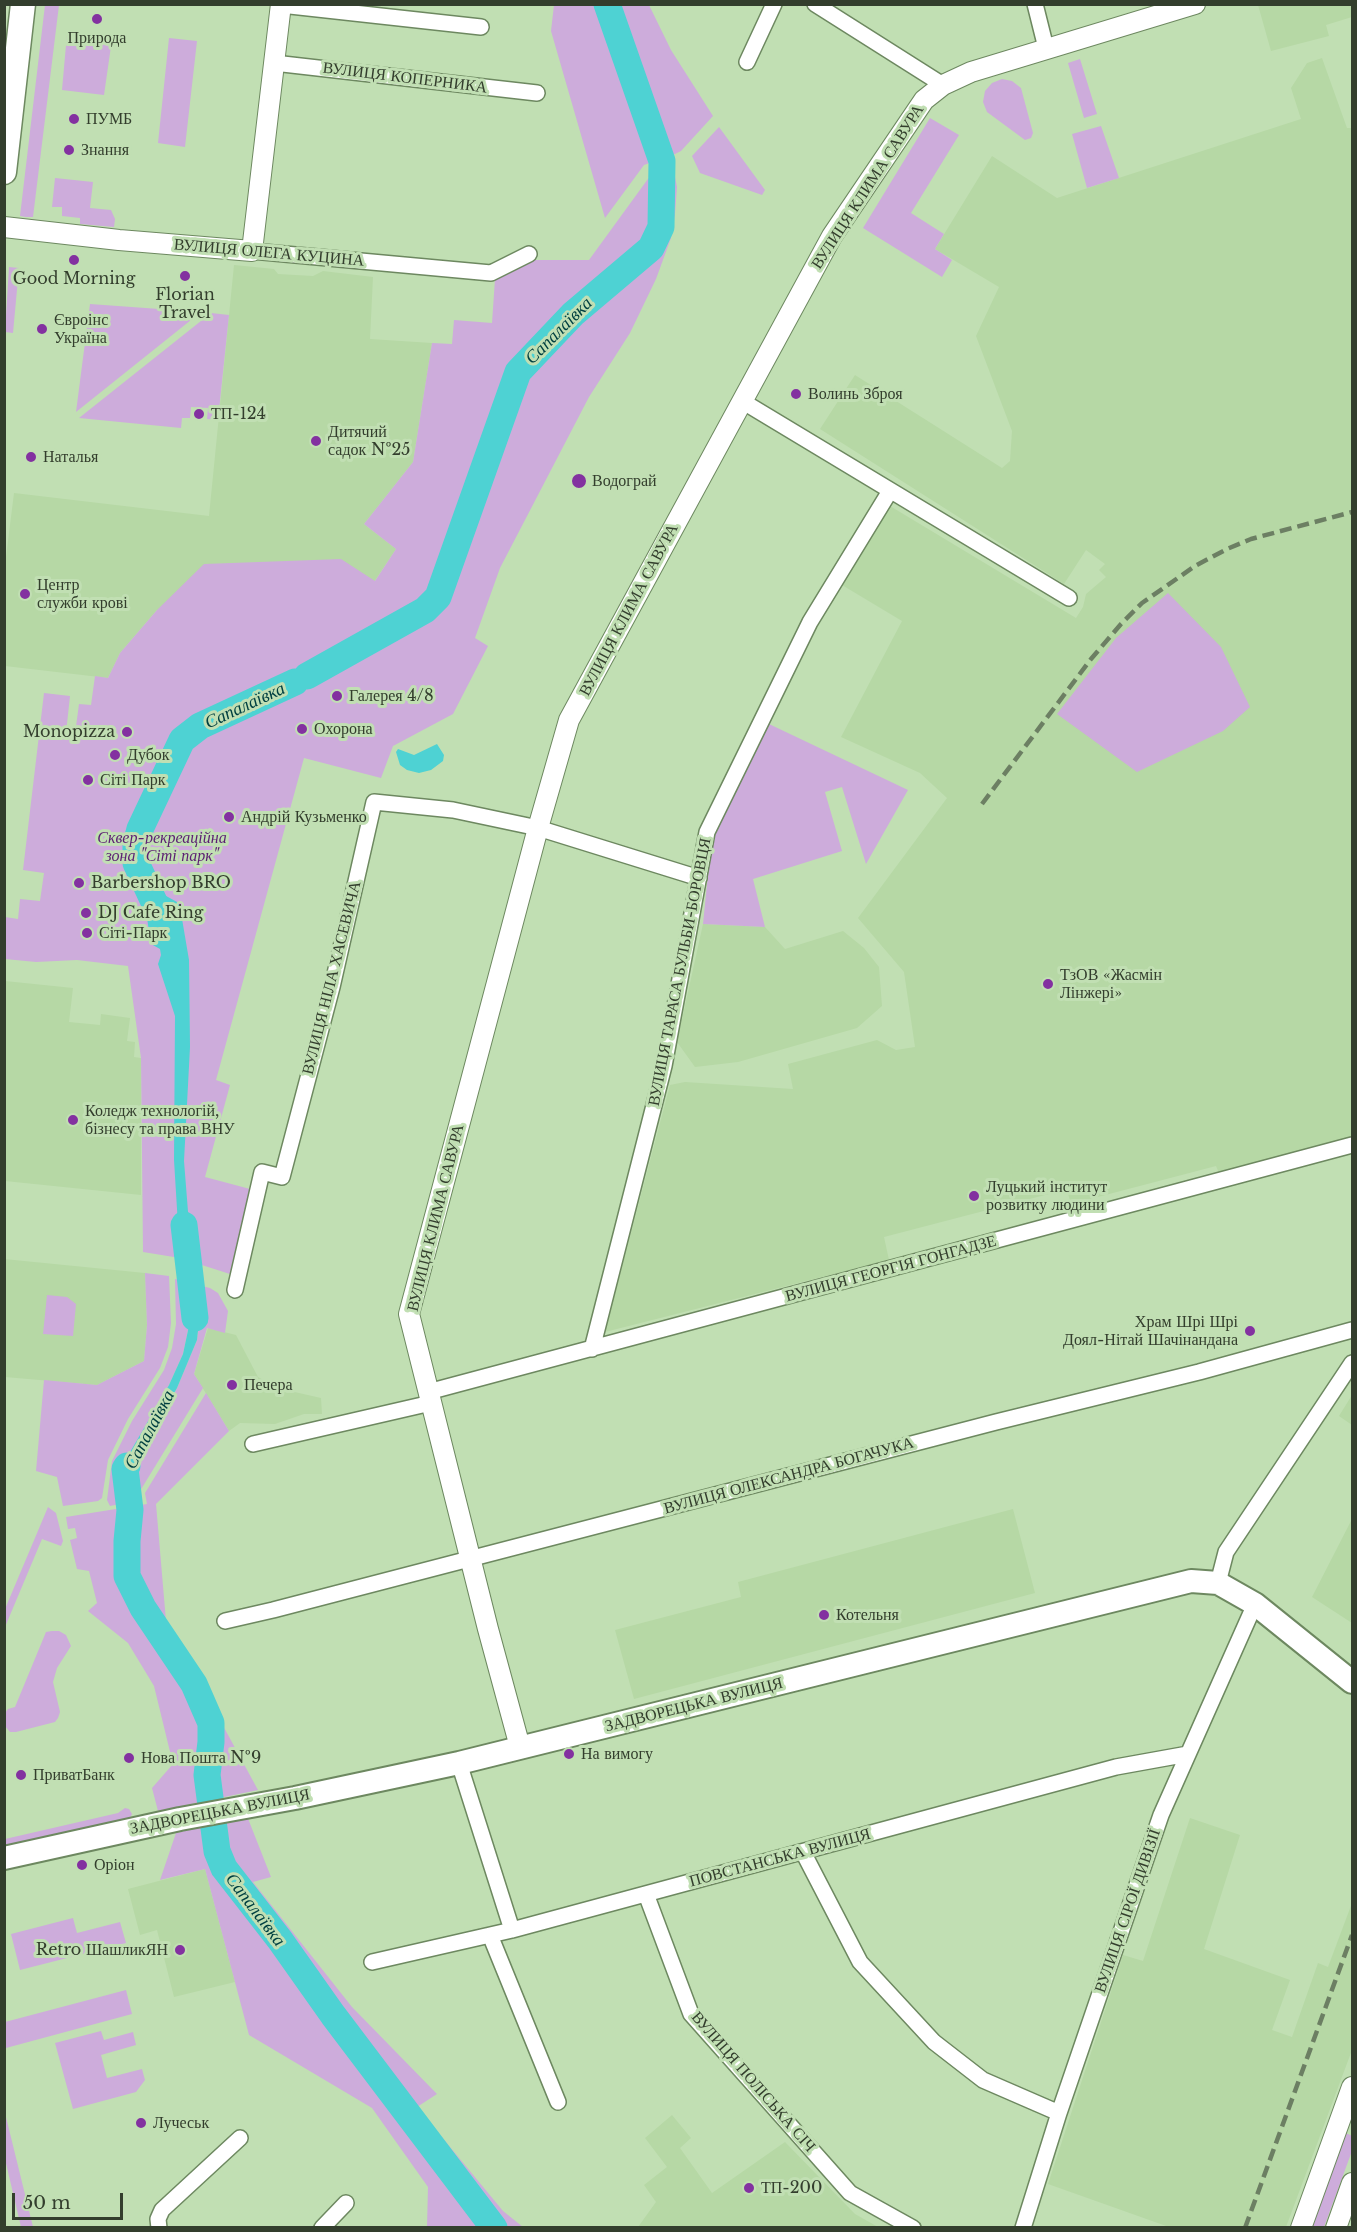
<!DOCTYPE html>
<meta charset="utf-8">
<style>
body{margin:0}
#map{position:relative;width:1357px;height:2232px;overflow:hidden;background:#c1dfb3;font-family:"Libre Baskerville",serif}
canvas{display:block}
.frame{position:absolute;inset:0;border:6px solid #333e2d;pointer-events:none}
.scale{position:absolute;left:12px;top:2193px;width:111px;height:27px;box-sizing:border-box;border:3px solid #333e2d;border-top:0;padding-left:8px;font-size:18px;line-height:21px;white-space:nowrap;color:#333e2d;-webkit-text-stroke:4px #c1dfb3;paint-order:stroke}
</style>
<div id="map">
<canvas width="1357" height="2232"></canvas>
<div class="frame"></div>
<div class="scale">50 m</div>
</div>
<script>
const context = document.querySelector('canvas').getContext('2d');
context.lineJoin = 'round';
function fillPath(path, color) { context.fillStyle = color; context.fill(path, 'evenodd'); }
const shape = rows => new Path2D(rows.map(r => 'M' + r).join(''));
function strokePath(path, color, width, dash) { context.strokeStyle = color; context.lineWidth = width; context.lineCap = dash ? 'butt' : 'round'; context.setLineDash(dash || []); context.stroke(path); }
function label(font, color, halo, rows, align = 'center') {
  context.font = font + ' "Libre Baskerville",serif'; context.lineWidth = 6; context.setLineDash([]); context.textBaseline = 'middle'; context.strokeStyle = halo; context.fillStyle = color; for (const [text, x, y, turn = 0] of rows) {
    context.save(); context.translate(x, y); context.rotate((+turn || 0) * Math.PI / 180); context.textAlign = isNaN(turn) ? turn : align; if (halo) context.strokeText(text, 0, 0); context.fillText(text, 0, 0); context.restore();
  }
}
fillPath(shape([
 [1258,5,1352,5,1352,17,1326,25,1329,36,1271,51],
 [1322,58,1347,128,1352,128,1352,1138,1219,1173,1216,1166,1071,1204,1067,1190,1045,1195,884,1237,889,1260,605,1332,670,1085,685,1082,793,1089,788,1064,877,1040,896,1050,915,1047,904,972,858,918,947,798,920,773,841,737,902,621,842,585,890,506,1076,618,1083,607,1086,594,1106,577,1099,570,1105,564,1086,550,1064,584,820,429,855,375,1002,468,1010,461,1012,431,976,336,999,287,935,249,992,156,1057,198,1301,119,1291,88,1307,63],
 [234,265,274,269,278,274,313,276,323,271,373,277,370,339,432,343,413,462,364,524,396,549,374,582,157,610,120,653,108,678,5,666,4,573,14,493,209,516],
 [703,924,765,927,785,949,843,931,864,948,879,967,882,1006,857,1028,738,1062,695,1067,677,1042],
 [5,981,73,988,69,1022,100,1025,101,1014,130,1018,127,1041,135,1042,134,1057,141,1058,141,1195,5,1181],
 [4,1259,145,1273,147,1325,144,1361,97,1385,5,1377],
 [208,1328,236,1335,258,1377,277,1388,321,1398,322,1414,304,1414,275,1424,240,1423,229,1431,194,1374],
 [1352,1395,1352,1425,1339,1416],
 [1013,1509,1035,1593,634,1699,615,1630,741,1597,738,1582],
 [1352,1519,1352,1623,1312,1597],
 [1190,1818,1240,1835,1204,1949,1290,1980,1272,2030,1292,2037,1318,1963,1328,1967,1352,1903,1352,2050,1286,2227,1169,2227,1048,2184,1123,1955,1143,1961],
 [205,1869,235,1982,174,1997,157,1930,140,1935,128,1889],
 [672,2115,691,2138,680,2148,712,2193,785,2142,855,2214,878,2227,638,2227,656,2202,644,2185,667,2167,645,2138]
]), '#b6d8a5');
fillPath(shape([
 [45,5,59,5,33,217,26,217,20,216],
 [554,5,649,5,671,50,713,116,681,151,671,156,677,187,675,214,671,238,656,279,630,333,589,397,500,568,475,638,488,646,453,714,393,746,381,778,304,758,216,1080,230,1085,205,1177,250,1189,233,1275,180,1258,143,1252,141,1058,128,966,77,960,36,962,5,959,5,917,18,919,20,899,40,901,44,873,23,870,44,693,70,696,66,733,75,734,79,704,91,705,95,676,108,678,120,653,157,610,204,564,341,559,375,581,396,549,364,524,413,462,432,343,452,344,454,320,492,323,495,279,529,260,589,260,653,172,652,162,644,165,605,218,551,31],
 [67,34,112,39,104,95,62,90],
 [169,38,197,41,185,147,158,143],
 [1080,59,1097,114,1084,118,1068,63],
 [1002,79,1012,81,1021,88,1033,133,1031,138,1025,140,987,112,983,102,985,91,992,83],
 [930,118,959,135,911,213,944,234,935,249,952,260,942,277,863,228],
 [1101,126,1119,178,1087,188,1072,134],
 [719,127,765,190,762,195,700,173,692,156],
 [55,178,93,182,90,208,111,210,115,219,114,227,80,224,80,218,62,216,62,207,52,207],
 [9,267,19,268,13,333,5,332],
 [90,304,201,312,76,412],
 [211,313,229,315,218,420,207,419,208,408,191,407,190,418,182,418,181,428,79,418],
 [1168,593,1221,647,1250,707,1223,731,1137,772,1057,714,1116,638],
 [769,724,908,790,866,864,842,787,825,792,842,851,753,879,765,927,703,924,712,835],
 [145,1273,169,1276,171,1323,168,1347,160,1368,128,1419,108,1460,102,1498,98,1501,63,1506,57,1477,36,1471,44,1380,97,1385,144,1361,147,1325],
 [175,1279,186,1281,191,1309,190,1321,183,1354,169,1385,119,1474,125,1503,110,1506,107,1500,112,1461,132,1421,164,1370,172,1348,176,1324],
 [198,1285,210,1288,218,1293,228,1311,225,1333,207,1328,194,1374,203,1388,140,1491,139,1500,134,1501,132,1480,134,1464,177,1388,197,1340,199,1320],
 [47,1295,67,1297,76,1304,73,1336,43,1334],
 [206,1393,229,1431,156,1504,166,1621,258,1790,158,1811,152,1788,173,1764,154,1686,128,1643,88,1611,97,1603,89,1571,77,1569,70,1540,77,1538,75,1528,68,1529,66,1517,147,1504,145,1493],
 [48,1507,56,1513,63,1541,61,1546,42,1539,5,1627,5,1609],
 [52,1631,59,1631,66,1635,71,1646,57,1668,53,1682,60,1712,58,1718,55,1722,16,1732,10,1732,5,1726,5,1713,8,1709,15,1707,46,1632],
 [125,1808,129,1809,132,1814,130,1818,5,1846,5,1839,118,1813],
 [247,1816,271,1877,253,1882,352,2007,437,2094,417,2107,503,2211,523,2227,427,2227,428,2187,372,2108,249,2035,205,1869,160,1880,176,1833],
 [73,1918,77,1933,120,1922,126,1943,20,1970,11,1934],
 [126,1990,132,2014,6,2048,5,2022],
 [101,2031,104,2040,133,2032,136,2045,101,2055,107,2078,142,2069,145,2080,136,2092,73,2109,55,2043],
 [5,2113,33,2227,21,2227,5,2159],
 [1346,2133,1352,2136,1352,2151,1324,2227,1311,2228]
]), '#cdacdb');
fillPath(shape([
 [437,744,444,755,443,761,431,770,419,773,407,770,400,765,396,752,398,749,414,755],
 [141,870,148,886,177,902,180,907,189,960,190,1047,184,1161,192,1262,180,1258,174,1160,175,1016,158,964,161,955,160,949,151,944,143,892,135,871],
 [186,1281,198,1285,199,1321,197,1340,177,1388,134,1464,132,1480,134,1501,125,1503,119,1474,122,1466,169,1385,183,1354,190,1321,191,1309]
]), '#4ed2d3');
strokePath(shape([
 [307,676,425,610,438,597,518,372,573,314,651,248,661,227,662,161,607,4],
 [155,904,136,863,136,844,140,829,182,740,200,726,295,682],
 [184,1225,195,1318],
 [127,1466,125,1469,130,1510,127,1541,127,1576,143,1608,194,1684,211,1723,211,1742,207,1775,217,1851,224,1868,280,1940,333,2015,494,2228]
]), '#4ed2d3', 27);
const minor = shape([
 [815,4,943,85],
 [1035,4,1046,48],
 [281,5,481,27],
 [747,62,774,4],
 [274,63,537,93],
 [252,251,491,273,529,254],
 [742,401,1069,598],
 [235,1290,262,1172,282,1177,332,987,374,802,453,810,538,828,699,878],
 [592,1349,664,1066,707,832,810,622,890,491],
 [428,1392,1352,1145],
 [253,1444,431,1403],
 [1218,1583,1226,1552,1352,1363],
 [225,1621,273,1610,996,1422,1199,1372,1352,1330],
 [459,1763,512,1930],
 [803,1852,860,1962,934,2042,983,2080,1059,2113],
 [646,1894,691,2014,850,2193,913,2228],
 [490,1935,558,2102],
 [372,1962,512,1930,1116,1767,1188,1754],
 [159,2228,158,2219,162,2210,240,2138],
 [322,2228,346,2203],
 [1023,2228,1059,2113,1161,1815,1255,1604]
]);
const tertiary = shape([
 [4,227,119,240,252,251,281,4],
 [520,1747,488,1629,409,1314,538,828,569,720,832,236,924,100,943,85,971,72,1195,4],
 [1301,2228,1352,2087],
 [1336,2228,1352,2183]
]);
const secondary = shape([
 [4,1858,180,1819,295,1798,459,1763,1191,1581,1218,1583,1255,1604,1352,1682]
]);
const primary = shape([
 [4,172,23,4]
]);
strokePath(minor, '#6d8860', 18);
strokePath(tertiary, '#6d8860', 22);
strokePath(secondary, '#6d8860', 26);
strokePath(primary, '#6d8860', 27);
strokePath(minor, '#fff', 15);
strokePath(tertiary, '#fff', 20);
strokePath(secondary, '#fff', 22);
strokePath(primary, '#fff', 24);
strokePath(shape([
 [982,804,1091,659,1121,624,1142,603,1195,566,1227,549,1251,539,1352,512],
 [1245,2228,1352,1935]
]), '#6c7f63', 4.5, [12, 6]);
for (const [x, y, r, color] of [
 [97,19,6,"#8331a0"],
 [74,119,6,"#8331a0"],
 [69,150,6,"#8331a0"],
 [74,260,6,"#8331a0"],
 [185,276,6,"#8331a0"],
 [42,329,6,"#8331a0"],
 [796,394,6,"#8331a0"],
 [199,414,6,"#8331a0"],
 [316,441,6,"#8331a0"],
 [31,457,6,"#8331a0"],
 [579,481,8,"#8331a0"],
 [25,594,6,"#8331a0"],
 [337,696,6,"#8331a0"],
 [302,729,6,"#8331a0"],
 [127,732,6,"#8331a0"],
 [115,755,6,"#8331a0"],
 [88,780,6,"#8331a0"],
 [229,817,6,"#8331a0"],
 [79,883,6,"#8331a0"],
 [86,913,6,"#8331a0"],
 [87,933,6,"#8331a0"],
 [1048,984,6,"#8331a0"],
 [73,1120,6,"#8331a0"],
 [974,1196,6,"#8331a0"],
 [1250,1331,6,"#8331a0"],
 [232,1385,6,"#8331a0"],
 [824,1615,6,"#8331a0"],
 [569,1754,6,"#8331a0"],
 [129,1758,6,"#8331a0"],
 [21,1775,6,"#8331a0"],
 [82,1865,6,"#8331a0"],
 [180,1950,6,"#8331a0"],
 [141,2123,6,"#8331a0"],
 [749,2188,6,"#8331a0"]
]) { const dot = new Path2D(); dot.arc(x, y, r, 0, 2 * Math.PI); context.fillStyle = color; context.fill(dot); strokePath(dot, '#c1dfb3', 2); }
label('16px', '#333e2d', '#c1dfb3', [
 ["Природа",97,38,"center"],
 ["ПУМБ",86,119],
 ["Знання",81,150],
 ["Good Morning",74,279,"center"],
 ["Florian",185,295,"center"],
 ["Travel",185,313,"center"],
 ["Євроінс",54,320],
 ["Україна",54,338],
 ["Волинь Зброя",808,394],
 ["ТП-124",211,414],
 ["Дитячий",328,432],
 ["садок №25",328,450],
 ["Наталья",43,457],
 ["Водограй",592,481],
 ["Центр",37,585],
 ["служби крові",37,603],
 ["Галерея 4/8",349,696],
 ["Охорона",314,729],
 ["Monopizza",115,732,"right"],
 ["Дубок",127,755],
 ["Сіті Парк",100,780],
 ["Андрій Кузьменко",241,817],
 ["Barbershop BRO",91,883],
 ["DJ Cafe Ring",98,913],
 ["Сіті-Парк",99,933],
 ["ТзОВ «Жасмін",1060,975],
 ["Лінжері»",1060,993],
 ["Коледж технологій,",85,1111],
 ["бізнесу та права ВНУ",85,1129],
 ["Луцький інститут",986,1187],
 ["розвитку людини",986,1205],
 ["Храм Шрі Шрі",1238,1322,"right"],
 ["Доял-Нітай Шачінандана",1238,1340,"right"],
 ["Печера",244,1385],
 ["Котельня",836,1615],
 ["На вимогу",581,1754],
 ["Нова Пошта №9",141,1758],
 ["ПриватБанк",33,1775],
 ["Оріон",94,1865],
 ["Retro ШашликЯН",168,1950,"right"],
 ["Лучеськ",153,2123],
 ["ТП-200",761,2188]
], 'left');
label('16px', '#333e2d', '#c1dfb3', [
 ["ВУЛИЦЯ КОПЕРНИКА",405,78,7],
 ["ВУЛИЦЯ КЛИМА САВУРА",868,187,-57],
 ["ВУЛИЦЯ ОЛЕГА КУЦИНА",269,253,5],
 ["ВУЛИЦЯ КЛИМА САВУРА",629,610,-62],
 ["ВУЛИЦЯ ТАРАСА БУЛЬБИ-БОРОВЦЯ",680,972,-79],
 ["ВУЛИЦЯ НІЛА ХАСЕВИЧА",332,978,-76],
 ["ВУЛИЦЯ КЛИМА САВУРА",436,1218,-76],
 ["ВУЛИЦЯ ГЕОРГІЯ ГОНГАДЗЕ",891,1269,-15],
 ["ВУЛИЦЯ ОЛЕКСАНДРА БОГАЧУКА",789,1476,-15],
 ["ЗАДВОРЕЦЬКА ВУЛИЦЯ",694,1705,-14],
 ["ЗАДВОРЕЦЬКА ВУЛИЦЯ",220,1812,-11],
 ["ПОВСТАНСЬКА ВУЛИЦЯ",780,1858,-15],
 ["ВУЛИЦЯ СІРОЇ ДИВІЗІЇ",1128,1911,-71],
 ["ВУЛИЦЯ ПОЛІСЬКА СІЧ",753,2082,49]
]);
label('italic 16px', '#5b1e72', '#c1dfb3', [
 ["Сквер-рекреаційна",162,838],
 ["зона \"Сіті парк\"",162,856]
]);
label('italic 18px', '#004041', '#c1dfb3', [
 ["Сапалаївка",559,331,-45],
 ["Сапалаївка",245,706,-25],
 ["Сапалаївка",150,1430,-62],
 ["Сапалаївка",255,1910,53]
]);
</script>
